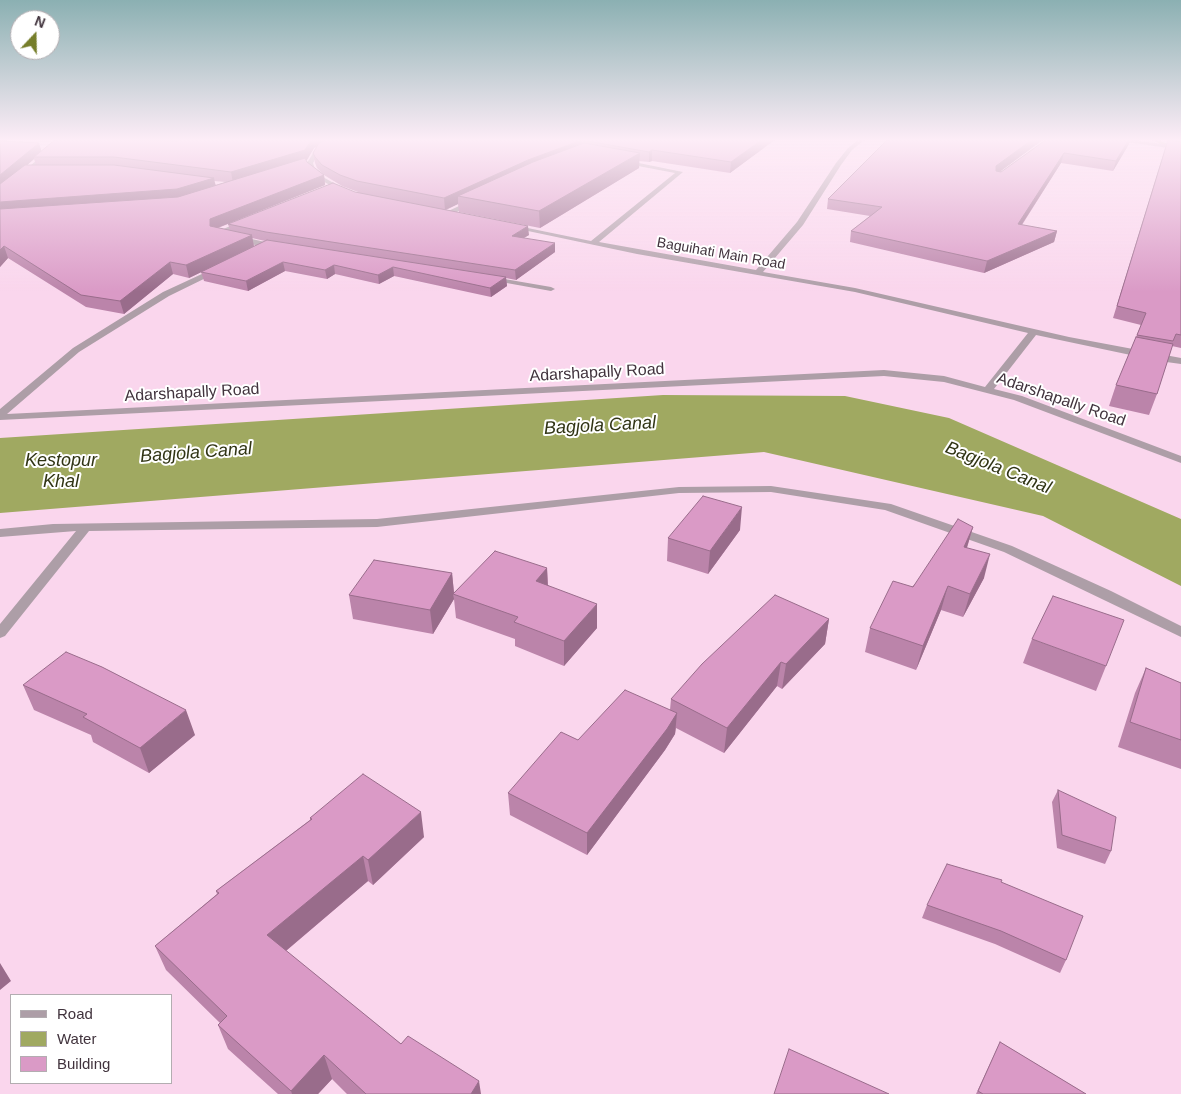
<!DOCTYPE html>
<style>
body{margin:0}
#map{position:relative;width:1181px;height:1094px;overflow:hidden;background:#fad6ed;font-family:Arial,sans-serif}
canvas{display:block}
.legend{position:absolute;left:10px;top:994px;width:162px;height:90px;box-sizing:border-box;background:#fff;border:1px solid #b3adb1;margin:0;padding:6px 9px;list-style:none;font-size:15px;color:#41333d}
.legend li{display:flex;align-items:center;gap:10px;height:25px}
.legend b{width:25px;border:1px solid #b3adb1}
.north{position:absolute;left:10px;top:10px;width:50px;height:50px;box-sizing:border-box;background:#fff;border:1px solid #b3adb1;border-radius:50%;rotate:21deg;font-size:14px;font-weight:700;line-height:20px;text-align:center;color:#41333d}
.north::after{content:'';display:block;margin:auto;width:18px;height:22px;background:#767e2a;clip-path:polygon(50% 0,100% 100%,50% 72%,0 100%)}
</style>
<div id="map">
<canvas width="1181" height="1094"></canvas>
<ul class="legend">
<li><b style="height:6px;background:#ad9ea7"></b>Road</li>
<li><b style="height:14px;background:#a0a961"></b>Water</li>
<li><b style="height:14px;background:#da9ac6"></b>Building</li>
</ul>
<div class="north">N</div>
</div>
<script>
const context = document.querySelector('canvas').getContext('2d');
context.lineJoin = 'round';
function fillPath(path, color) { context.fillStyle = color; context.fill(path, 'evenodd'); }
const shape = rows => new Path2D(rows.map(r => 'M' + r).join(''));
function strokePath(path, color, width, dash) { context.strokeStyle = color; context.lineWidth = width; context.lineCap = dash ? 'butt' : 'round'; context.setLineDash(dash || []); context.stroke(path); }
function label(font, color, halo, rows, align = 'center') {
  context.font = font + ' Arial,sans-serif'; context.lineWidth = 4; context.setLineDash([]); context.textBaseline = 'middle'; context.strokeStyle = halo; context.fillStyle = color; for (const [text, x, y, turn = 0] of rows) {
    context.save(); context.translate(x, y); context.rotate((+turn || 0) * Math.PI / 180); context.textAlign = isNaN(turn) ? turn : align; if (halo) context.strokeText(text, 0, 0); context.fillText(text, 0, 0); context.restore();
  }
}
fillPath(shape([
 [663,395,845,396,949,418,1181,519,1181,586,1043,516,764,452,0,513,0,438]
]), '#a0a961');
fillPath(shape([
 [1150,139,1157,139,1181,151,1181,155,1150,139]
]), '#a0a961');
fillPath(shape([
 [62,139,68,139,0,196,0,191,62,139],
 [165,139,172,139,167,143,163,143,165,139],
 [339,139,347,139,319,152,313,163,315,169,323,177,346,190,347,191,344,193,319,179,310,171,307,163,315,150,339,139],
 [859,139,866,139,852,150,841,165,803,225,763,272,855,288,1069,337,1181,358,1181,364,1159,361,1036,335,994,389,1022,396,1181,456,1181,463,1014,400,944,382,884,376,0,420,0,409,73,348,163,292,217,267,221,269,220,271,169,296,79,352,7,414,884,370,944,376,985,387,1028,333,855,292,637,254,509,227,513,225,591,241,675,173,622,163,621,162,624,160,683,172,599,242,756,270,797,222,836,163,848,148,859,139],
 [1107,139,1123,139,1181,146,1181,150,1107,139],
 [474,199,476,200,476,202,451,215,444,213,474,199],
 [244,220,248,222,247,224,224,233,270,243,270,247,260,250,256,248,259,246,212,234,244,220],
 [487,276,551,287,555,289,551,291,490,280,486,278,487,276],
 [771,486,891,504,1012,546,1111,591,1181,626,1181,637,1004,552,885,510,771,492,679,493,377,527,89,531,5,636,0,638,0,624,76,531,0,537,0,529,53,524,377,519,679,487,771,486]
]), '#ad9ea7');
fillPath(shape([
 [776,139,730,173,652,161,649,162,639,161,639,168,540,228,459,212,458,204,446,210,529,235,523,238,555,252,516,280,506,278,507,286,491,297,394,276,379,284,335,274,327,279,285,271,248,291,204,281,201,272,205,270,189,278,173,274,124,314,86,307,8,258,0,267,0,141,39,143,41,151,178,141],
 [316,147,313,153,315,163,317,168,323,174,307,162,306,161,314,148],
 [34,159,36,165,27,165],
 [324,175,342,186,358,192,355,192,228,224,230,230,218,228,325,185],
 [214,181,226,182,216,185],
 [252,238,265,241,254,246],
 [888,139,1044,139,1001,171,1001,172,1047,139,1131,139,1129,144,1113,171,1061,163,1022,225,1057,231,1054,242,984,273,850,242,851,231,870,216,827,209,828,199],
 [1168,139,1181,139,1181,348,1172,346,1157,394,1149,415,1109,406,1116,385,1141,325,1113,318],
 [973,527,967,548,984,578,963,617,941,610,916,670,865,652,870,628],
 [740,530,708,574,667,561,668,538],
 [547,568,548,585,597,628,564,666,515,646,515,639,456,618,454,599,433,634,353,619,349,595,452,573,454,592],
 [829,619,825,644,782,689,777,686,724,753,676,728,675,734,665,750,587,855,510,815,508,793,578,740,670,710,671,699],
 [1032,639,1106,666,1096,691,1023,663],
 [1146,668,1181,683,1181,769,1118,747,1135,693],
 [23,685,195,735,149,773,93,742,91,735,34,710],
 [1058,790,1111,851,1105,864,1057,848,1052,802],
 [310,818,424,837,373,885,368,881,286,951,401,1044,481,1094,347,1094,332,1079,318,1094,278,1094,228,1049,218,1025,220,1023,166,970,155,946,217,894,216,891,310,820],
 [1001,882,1066,960,1060,973,995,944,922,918,927,905],
 [1000,1042,1086,1094,976,1094]
]), '#bb84aa');
fillPath(shape([
 [312,139,335,139,314,148,307,160,233,183,231,172],
 [763,139,776,139,730,173,731,162],
 [1033,139,1044,139,994,176,996,166],
 [1129,139,1131,139,1129,144,1113,171,1116,161],
 [582,140,582,150,458,196,458,204,445,210,444,198,528,160],
 [39,143,42,153,34,157,34,159,0,189,0,175],
 [652,150,652,161,649,162,649,152],
 [640,153,639,168,540,228,539,211],
 [1064,153,1061,163,1015,235,1018,224],
 [324,175,325,185,212,230,210,226,210,219],
 [214,178,216,189,180,200,0,213,0,202],
 [528,226,529,235,512,245,512,236],
 [1057,231,1054,242,984,273,987,261],
 [252,235,254,247,189,278,186,265],
 [555,243,555,252,516,280,515,270],
 [4,246,8,258,0,267,0,250],
 [170,262,173,274,124,314,120,301],
 [283,262,285,271,248,291,246,281],
 [334,265,335,274,327,279,325,270],
 [393,267,394,276,379,284,378,275],
 [506,277,507,286,491,297,490,288],
 [742,507,740,530,708,574,710,551],
 [973,527,966,550,964,547],
 [990,554,984,578,963,617,970,594],
 [547,568,548,592,536,581],
 [452,573,454,594,453,594,454,599,433,634,430,610],
 [948,586,941,610,916,670,923,646],
 [597,604,597,628,564,666,564,641],
 [829,619,825,644,782,689,786,664],
 [781,662,777,686,724,753,727,728],
 [186,710,195,735,149,773,140,748],
 [677,713,675,734,665,750,587,855,587,833],
 [421,812,424,837,373,885,368,860],
 [363,856,368,881,275,960,267,935],
 [0,963,11,981,0,990],
 [324,1055,332,1079,318,1094,292,1094,291,1091],
 [479,1081,481,1094,471,1094]
]), '#996c8b');
const building = shape([
 [56,139,178,141,182,139,312,139,305,150,231,172,114,157,34,157,56,139],
 [328,139,763,139,731,162,652,150,649,152,582,140,528,160,444,198,357,181,340,175,322,165,315,157,313,153,319,143,328,139],
 [888,139,1033,139,996,166,996,171,1001,172,1047,139,1129,139,1116,161,1064,153,1018,224,1057,231,987,261,851,231,882,207,828,199,888,139],
 [1168,140,1181,142,1181,335,1176,334,1173,341,1137,335,1146,313,1117,306,1168,140],
 [0,141,39,143,0,175,0,141],
 [584,143,640,153,539,211,458,196,533,162,584,143],
 [305,158,307,162,324,175,210,219,210,226,252,235,186,265,170,262,120,301,81,295,4,246,0,250,0,209,178,197,305,158],
 [25,165,114,165,214,178,177,189,0,202,0,184,25,165],
 [333,183,355,192,528,226,512,236,555,243,515,270,266,232,228,224,333,183],
 [267,240,506,277,490,288,393,267,378,275,334,265,325,270,283,262,246,281,201,272,267,240],
 [1136,337,1173,344,1157,394,1116,385,1136,337],
 [703,496,742,507,710,551,668,538,703,496],
 [958,519,973,527,964,547,990,554,970,594,948,586,923,646,870,628,893,581,913,587,958,519],
 [495,551,547,568,536,581,597,604,564,641,514,622,518,617,453,594,495,551],
 [374,560,452,573,430,610,349,595,374,560],
 [775,595,829,619,786,664,781,662,727,728,671,699,702,664,775,595],
 [1053,596,1124,620,1106,666,1032,639,1053,596],
 [66,652,102,667,186,710,140,748,83,717,87,714,23,685,66,652],
 [1146,668,1181,683,1181,740,1130,722,1146,668],
 [625,690,677,713,667,729,587,833,508,793,561,732,578,740,625,690],
 [363,774,421,812,368,860,363,856,267,935,401,1044,408,1036,479,1081,471,1094,366,1094,324,1055,291,1091,218,1025,227,1016,155,946,219,893,216,891,312,819,310,818,363,774],
 [1058,790,1116,817,1111,851,1062,835,1058,790],
 [947,864,1002,880,1001,882,1083,916,1066,960,1001,931,927,905,947,864],
 [1000,1042,1086,1094,983,1094,978,1091,1000,1042],
 [789,1049,889,1094,774,1094,789,1049]
]);
fillPath(building, '#da9ac6');
strokePath(building, '#996c8b', 1);
const sky = context.createLinearGradient(0, 0, 0, 292);
sky.addColorStop(0, '#8bb0b2');
sky.addColorStop(0.48, '#fdedf7');
sky.addColorStop(1, '#fdedf700');
context.fillStyle = sky;
context.fillRect(0, 0, 1181, 292);
label('14px', '#41333d', '#fff', [
 ["Baguihati Main Road",721,254,10]
]);
label('16px', '#41333d', '#fff', [
 ["Adarshapally Road",597,373,-3],
 ["Adarshapally Road",192,393,-3],
 ["Adarshapally Road",1061,400,19]
]);
label('italic 18px', '#303414', '#fff', [
 ["Bagjola Canal",600,426,-3],
 ["Bagjola Canal",196,453,-4],
 ["Kestopur",61,461],
 ["Khal",61,482],
 ["Bagjola Canal",998,468,22]
]);
</script>
